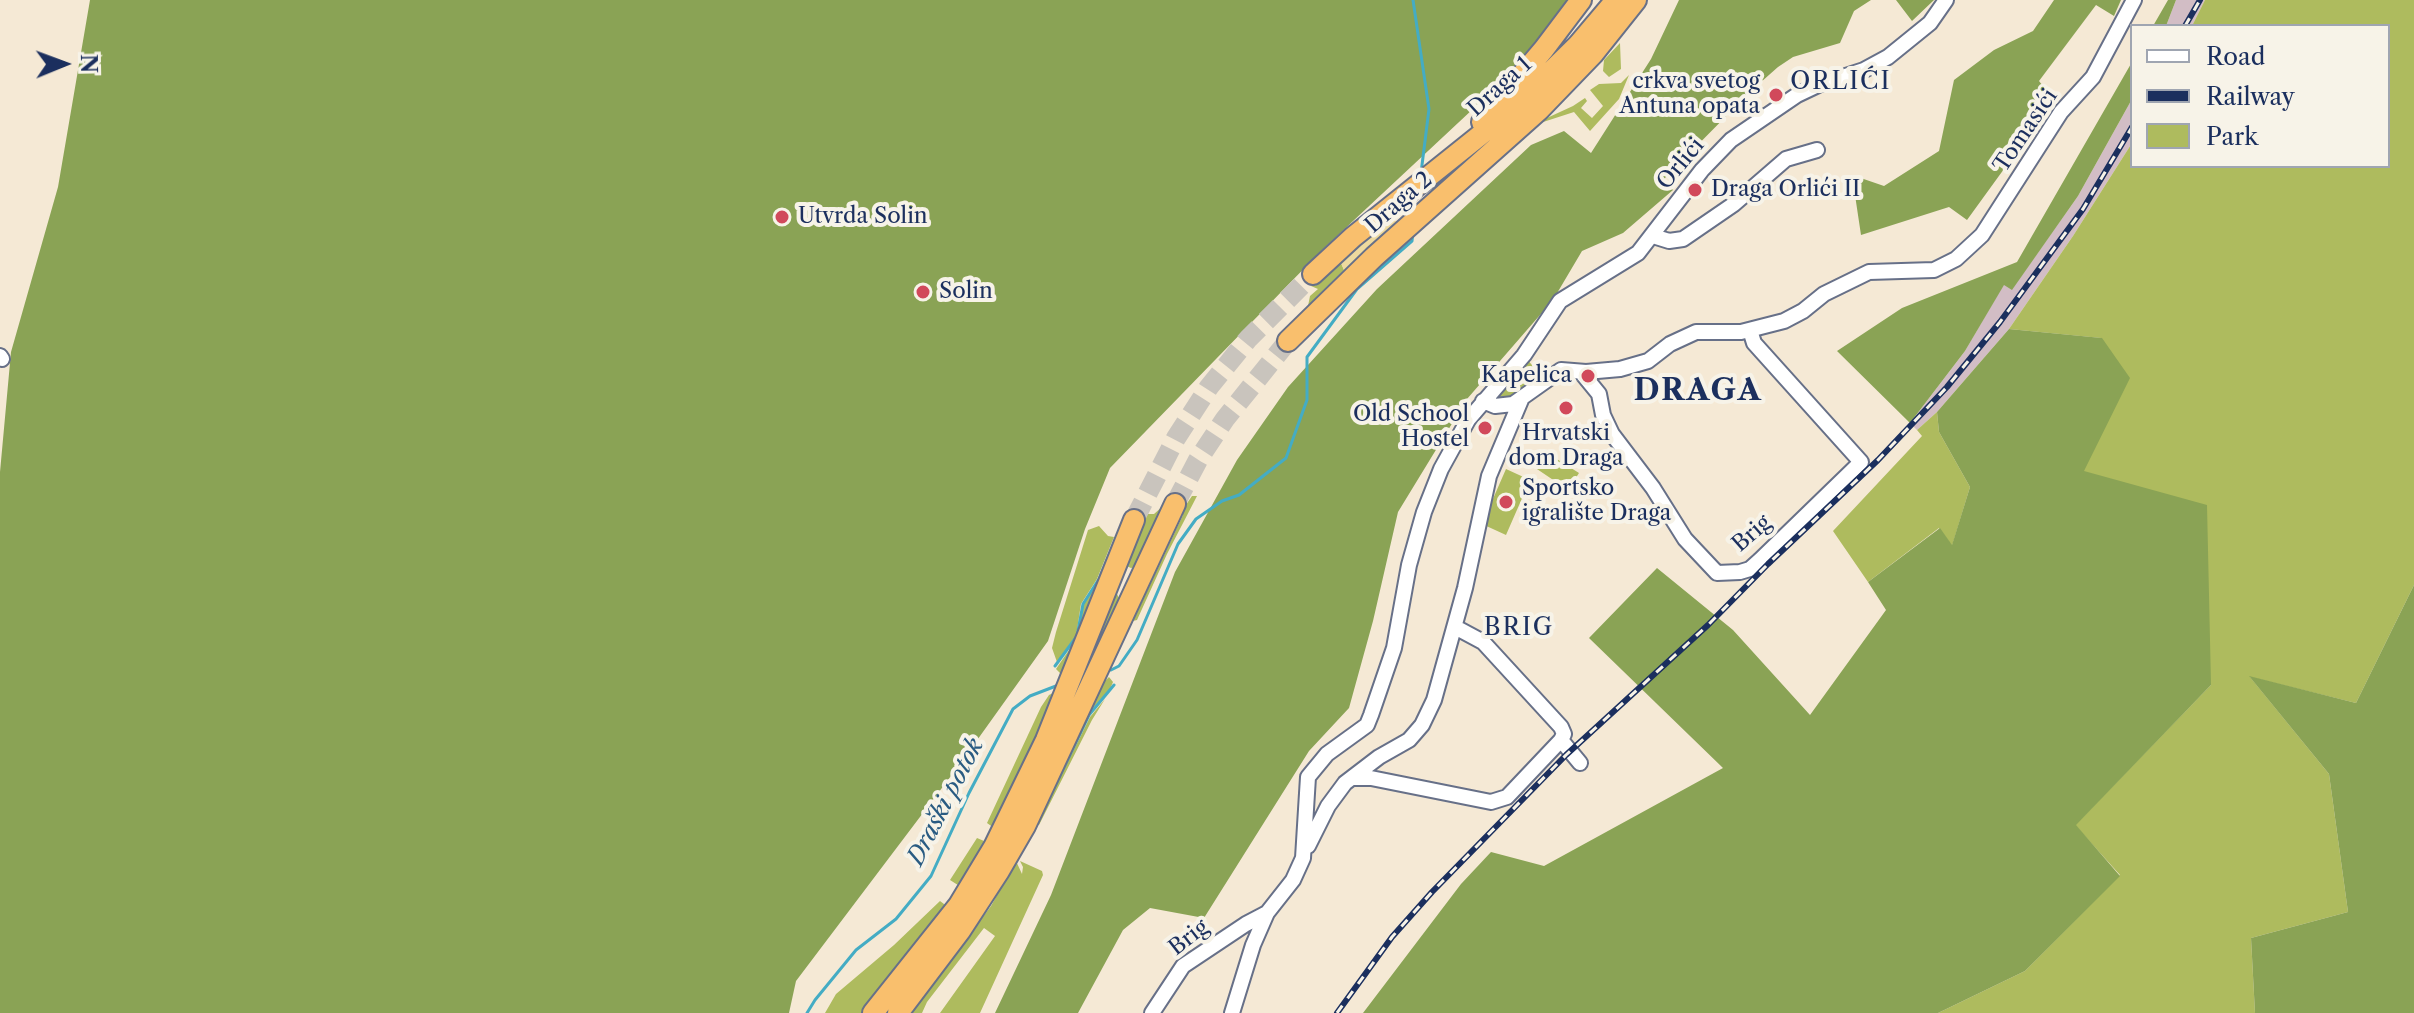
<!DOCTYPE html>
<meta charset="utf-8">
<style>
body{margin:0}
#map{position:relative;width:2414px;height:1013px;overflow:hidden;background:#f5e9d5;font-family:"Libre Caslon Text",serif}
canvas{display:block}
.legend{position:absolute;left:2130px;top:24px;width:260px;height:144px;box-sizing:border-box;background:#f7f3e8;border:2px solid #9fa5b1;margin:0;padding:10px 14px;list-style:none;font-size:24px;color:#1b2f5e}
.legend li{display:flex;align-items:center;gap:16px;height:40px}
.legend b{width:40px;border:2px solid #9fa5b1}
.north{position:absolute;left:24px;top:24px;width:80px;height:80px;-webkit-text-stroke:6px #f7f3e8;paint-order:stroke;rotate:89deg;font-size:22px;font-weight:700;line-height:32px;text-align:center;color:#1b2f5e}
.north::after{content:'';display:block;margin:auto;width:28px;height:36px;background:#1b2f5e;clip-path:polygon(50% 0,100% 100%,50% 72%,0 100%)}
</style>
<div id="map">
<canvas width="2414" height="1013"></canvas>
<ul class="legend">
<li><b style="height:10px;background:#fff"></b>Road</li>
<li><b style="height:10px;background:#1b2f5e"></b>Railway</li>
<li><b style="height:22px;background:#aebb5e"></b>Park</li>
</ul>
<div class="north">N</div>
</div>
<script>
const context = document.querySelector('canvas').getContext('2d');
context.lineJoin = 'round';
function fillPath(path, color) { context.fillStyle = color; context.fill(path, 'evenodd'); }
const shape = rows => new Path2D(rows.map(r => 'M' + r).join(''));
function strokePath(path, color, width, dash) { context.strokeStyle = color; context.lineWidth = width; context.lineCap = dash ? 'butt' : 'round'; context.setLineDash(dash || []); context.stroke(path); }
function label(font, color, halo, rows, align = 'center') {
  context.font = font + ' "Libre Caslon Text",serif'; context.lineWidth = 8; context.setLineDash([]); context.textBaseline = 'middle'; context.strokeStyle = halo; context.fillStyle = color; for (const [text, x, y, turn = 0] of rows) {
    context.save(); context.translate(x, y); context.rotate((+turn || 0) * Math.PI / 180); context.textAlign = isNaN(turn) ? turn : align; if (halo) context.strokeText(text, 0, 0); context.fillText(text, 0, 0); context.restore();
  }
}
fillPath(shape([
 [2176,0,2205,0,2192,26,2166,26],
 [2132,99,2132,143,2073,236,2009,329,1937,412,1917,430,1910,423,1965,351,2004,284,2012,289,2078,196]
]), '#d2bdc5');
fillPath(shape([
 [2205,0,2414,0,2414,585,2356,703,2250,677,2329,774,2348,912,2251,938,2255,1013,1938,1013,2025,971,2120,875,2075,825,2211,685,2083,471,2101,338,2009,329,2073,236,2132,143,2132,166,2388,166,2388,26,2192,26],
 [1620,43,1621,69,1609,77,1603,71,1604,60],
 [1629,75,1619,99,1590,131,1574,112,1537,124,1536,123,1573,106,1585,98,1587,101,1581,108,1592,118,1603,106,1590,90,1599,84,1621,83],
 [1337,261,1341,263,1344,270,1308,306,1310,296,1318,289,1311,286],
 [1527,359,1540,375,1509,397,1496,398],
 [1937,412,1939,432,1970,487,1952,546,1939,528,1868,582,1833,531,1922,436,1917,430],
 [1544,451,1579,473,1568,490,1534,467],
 [1506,469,1530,480,1506,535,1482,524],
 [1192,496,1197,496,1167,554,1137,620,1133,621,1183,515,1181,512],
 [1163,506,1136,567,1131,568,1124,565,1147,514,1154,514],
 [1121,522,1125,524,1066,667,1061,674,1056,669,1078,637,1083,604,1100,580],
 [1099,526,1108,536,1114,537,1097,579,1081,604,1076,636,1057,662,1052,648,1056,632,1088,530],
 [1145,589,1101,685,1109,677,1113,682,1110,689,1088,714,1036,822],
 [1117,594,1120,600,1076,702,1069,702,1110,595],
 [1053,693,1051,702,1054,704,1018,787,996,829,961,887,950,880,977,838,984,841,983,847,994,828,987,823,1041,707,1049,695],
 [1105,699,1092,720,1039,825,1037,824,1090,717],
 [1016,861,1022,874,1023,867,1020,861,1042,871,1043,875,980,1013,940,1013,995,936,984,928,927,1002,922,1013,911,1013,991,906],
 [940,901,948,907,861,1013,825,1013,836,994,894,945]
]), '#aebb5e');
fillPath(shape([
 [90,0,1568,0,1519,66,1322,250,1110,468,1085,529,1048,641,960,764,796,981,789,1013,0,1013,0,472,11,352,58,187],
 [1679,0,1871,0,1854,11,1840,43,1793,57,1778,67,1752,90,1664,179,1673,190,1623,233,1582,251,1553,300,1467,399,1398,512,1373,621,1349,708,1309,751,1204,918,1150,908,1123,930,1078,1013,995,1013,1051,895,1175,572,1237,460,1288,387,1377,289,1531,145,1564,131,1591,153,1651,59],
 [1896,0,1934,0,1912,21],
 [2054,0,2121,0,2114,16,2096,5,2039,81,2054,100,1967,220,1949,207,1861,235,1852,175,1884,186,1939,151,1954,80,1994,50,2033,31],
 [2168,0,2176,0,2166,26,2153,26],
 [2132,62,2132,99,2078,196,2012,290,2004,285,1965,351,1910,423,1837,351,1902,308,2017,262],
 [2009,329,2102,338,2130,378,2084,471,2207,505,2211,685,2076,825,2120,876,2025,971,1938,1013,1363,1013,1461,884,1491,852,1544,866,1723,768,1589,638,1657,568,1733,630,1810,715,1886,610,1868,582,1940,528,1952,545,1970,487,1939,432,1937,412],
 [2414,585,2414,1013,2255,1013,2251,938,2348,912,2329,774,2249,676,2356,703]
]), '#8aa355');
fillPath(shape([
 [1389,219,1398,222,1344,270,1341,263,1337,261]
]), '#eeda9e');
strokePath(shape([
 [1413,0,1429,109,1421,173],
 [1055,666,1077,636,1083,604,1099,579,1116,538],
 [1111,670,1119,666,1137,640,1178,544,1196,519,1222,501,1239,495,1286,458,1307,400,1307,357,1357,289,1412,241,1413,232],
 [1042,813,1089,715,1114,685],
 [977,923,1001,886],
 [922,997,951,959],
 [807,1013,815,1000,856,950,896,919,931,876,969,793,1013,709,1030,696,1056,686]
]), '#44acc4', 3);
strokePath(shape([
 [1175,504,1198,460,1225,419,1288,341],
 [1134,520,1176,438,1209,387,1248,339,1313,274]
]), '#c9c4bd', 20, [20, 10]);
const minor = shape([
 [1653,236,1669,241,1683,239,1734,204,1786,159,1817,150],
 [0,356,2,359],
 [1581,372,1599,394,1603,415,1612,434,1653,488,1685,539,1717,573,1740,572,1750,569,1760,560,1861,462,1754,343,1750,330],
 [1483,401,1495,406,1513,404,1561,370,1586,372,1620,369,1648,361,1670,344,1696,332,1741,332,1784,321,1803,311,1824,294,1869,272,1934,270,1956,259,1982,235,2061,112,2093,77,2134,0],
 [1561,740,1580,763],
 [1353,778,1371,778,1491,802,1507,797,1561,740,1564,734,1561,727,1483,642,1455,627],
 [1308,846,1328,806,1345,783,1379,757,1409,740,1422,725,1434,700,1465,588,1489,476,1521,400],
 [1152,1013,1183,966,1246,924,1267,913],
 [1232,1013,1253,945,1267,913,1293,880,1303,858,1308,777,1327,754,1367,725,1371,715,1394,648,1409,565,1424,512,1441,469,1468,420,1524,355,1560,301,1638,253,1702,170,1731,140,1797,95,1818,85,1864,70,1888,57,1930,23,1946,0]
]);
const highway = shape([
 [1482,122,1544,49,1581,0],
 [1313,274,1353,237,1513,109,1578,45,1616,0],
 [1288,341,1374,257,1539,110,1593,54,1636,0],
 [873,1013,959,905,994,847,1046,740,1134,520],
 [898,1013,960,931,999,871,1025,826,1175,504]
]);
strokePath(minor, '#677088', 18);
strokePath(highway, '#677088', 24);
strokePath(minor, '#fff', 14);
strokePath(highway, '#f9bf6d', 20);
const rail = shape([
 [2185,26,2200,0],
 [1337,1013,1392,937,1432,892,1566,755,1708,625,1768,564,1878,460,1947,387,2000,322,2083,209,2132,127]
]);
strokePath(rail, '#1b2f5e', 6);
strokePath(rail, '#f7f3e8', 3, [9]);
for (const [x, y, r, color] of [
 [1776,95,8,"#d1495b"],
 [1695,190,8,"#d1495b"],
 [782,217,8,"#d1495b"],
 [923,292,8,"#d1495b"],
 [1588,376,8,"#d1495b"],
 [1566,408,8,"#d1495b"],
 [1485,428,8,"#d1495b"],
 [1506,502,8,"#d1495b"]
]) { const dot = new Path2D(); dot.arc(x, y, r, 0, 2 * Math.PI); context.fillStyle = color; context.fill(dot); strokePath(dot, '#f7f3e8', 3); }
label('22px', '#1b2f5e', '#f7f3e8', [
 ["crkva svetog",1760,82,"right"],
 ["Antuna opata",1760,107,"right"],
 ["Draga Orlići II",1711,190],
 ["Utvrda Solin",798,217],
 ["Solin",939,292],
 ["Kapelica",1572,376,"right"],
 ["Old School",1469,415,"right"],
 ["Hostel",1469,440,"right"],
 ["Hrvatski",1566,434,"center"],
 ["dom Draga",1566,459,"center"],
 ["Sportsko",1522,489],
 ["igralište Draga",1522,514]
], 'left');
label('22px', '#1b2f5e', '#f7f3e8', [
 ["Draga 1",1500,87,-42],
 ["Tomasići",2026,131,-56],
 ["Orlići",1681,164,-50],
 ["Draga 2",1399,203,-41],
 ["Brig",1752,534,-41],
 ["Brig",1189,938,-38]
]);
context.letterSpacing = '2px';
label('24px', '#1b2f5e', '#f7f3e8', [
 ["ORLIĆI",1841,82],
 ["BRIG",1519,628]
]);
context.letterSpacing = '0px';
label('italic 24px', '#295b82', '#f7f3e8', [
 ["Draški potok",946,802,-63]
]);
context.letterSpacing = '2px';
label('bold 30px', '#1b2f5e', '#f7f3e8', [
 ["DRAGA",1698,391]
]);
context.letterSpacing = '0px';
</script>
